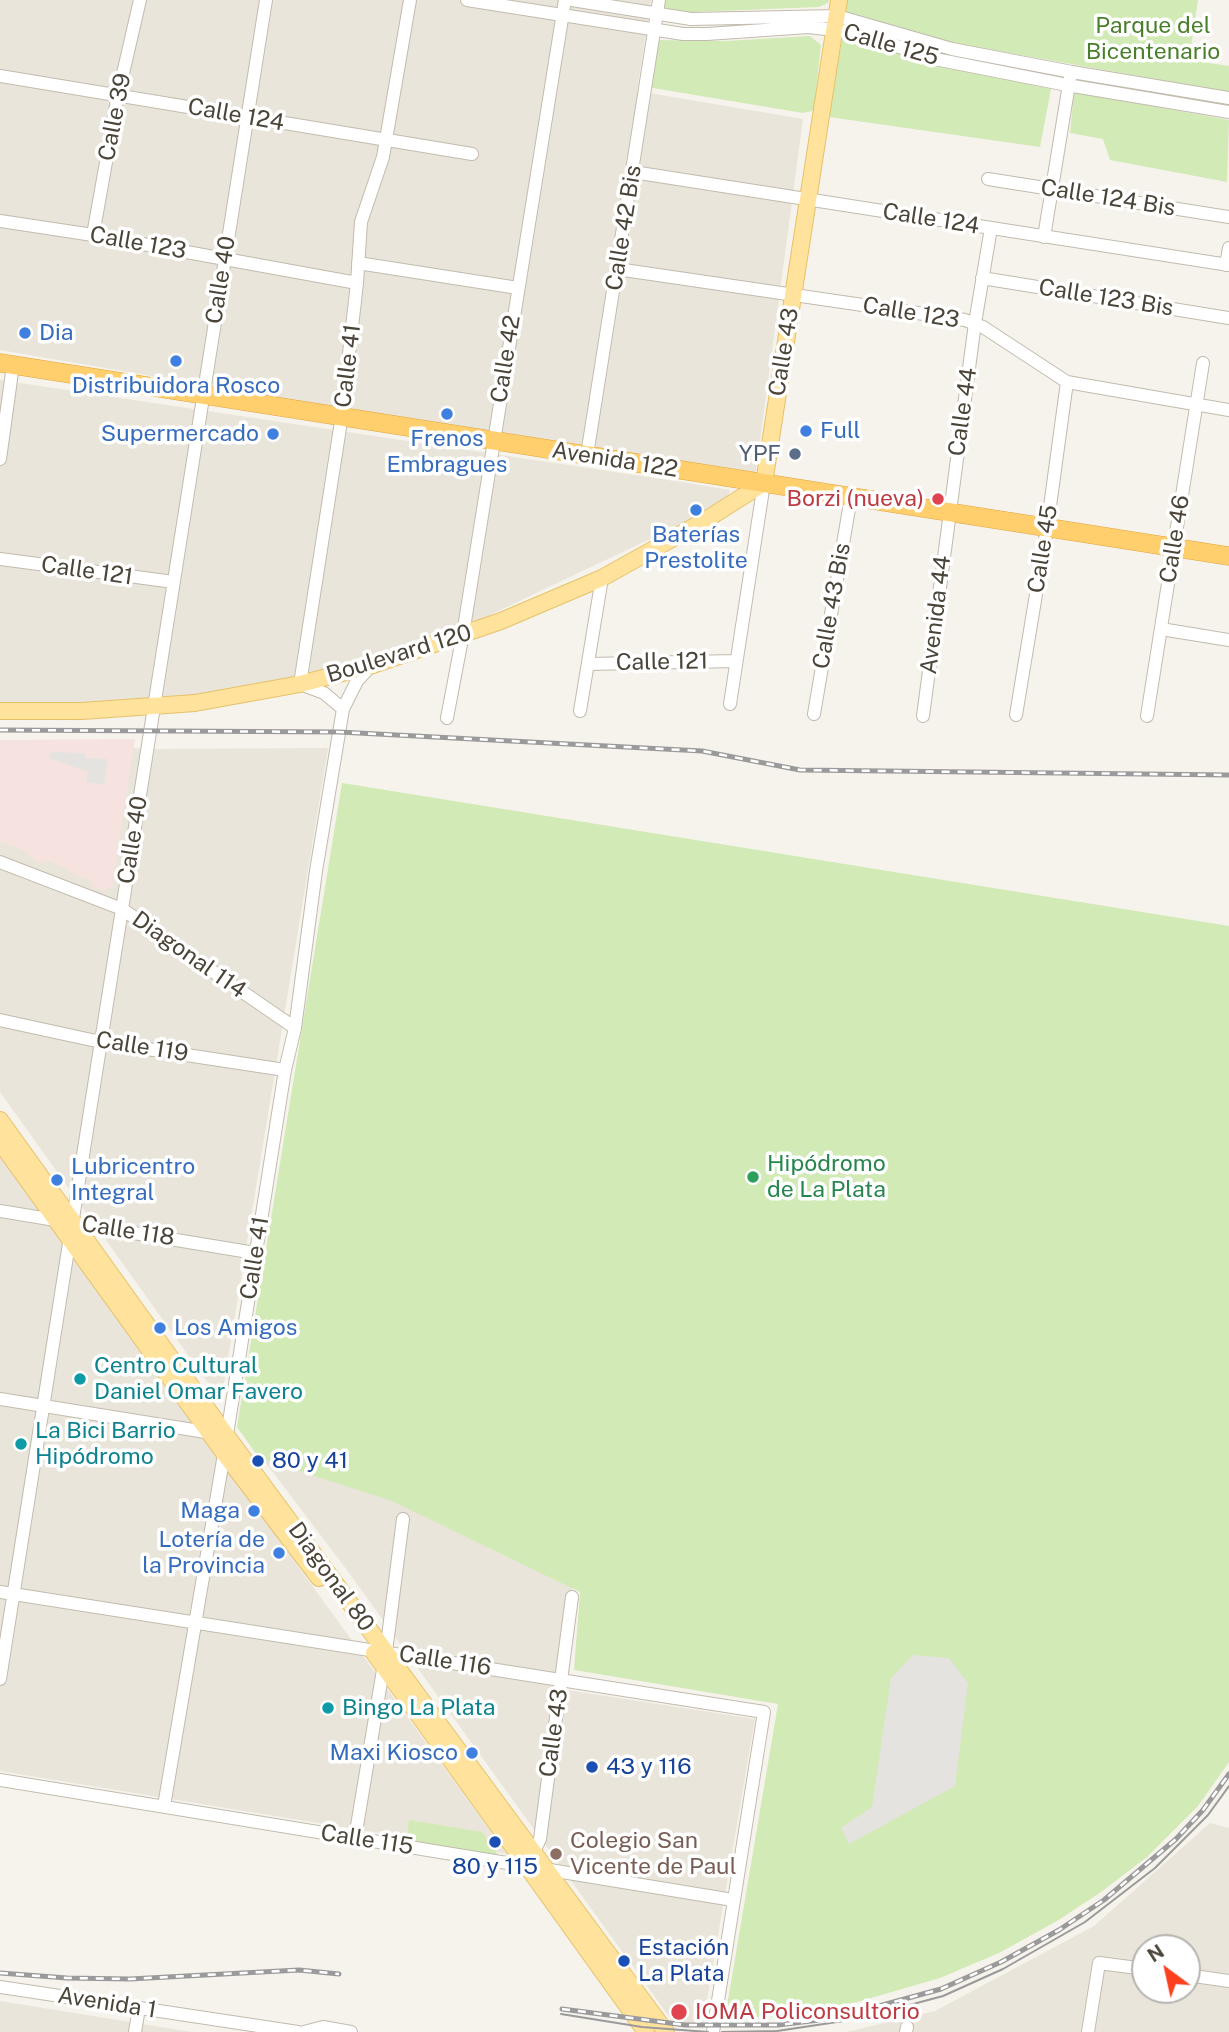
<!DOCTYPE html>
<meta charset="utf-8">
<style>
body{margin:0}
#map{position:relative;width:1229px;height:2032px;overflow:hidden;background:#f6f3ec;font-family:"Public Sans",sans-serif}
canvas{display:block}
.north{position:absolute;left:1131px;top:1934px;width:70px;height:70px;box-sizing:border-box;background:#fff;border:2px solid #b7b4b0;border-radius:50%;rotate:327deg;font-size:19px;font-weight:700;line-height:28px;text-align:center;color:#4b4439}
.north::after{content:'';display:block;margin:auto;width:24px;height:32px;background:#fc3f1d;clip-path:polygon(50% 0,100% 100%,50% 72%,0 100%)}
</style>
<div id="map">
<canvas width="1229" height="2032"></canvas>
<div class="north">N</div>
</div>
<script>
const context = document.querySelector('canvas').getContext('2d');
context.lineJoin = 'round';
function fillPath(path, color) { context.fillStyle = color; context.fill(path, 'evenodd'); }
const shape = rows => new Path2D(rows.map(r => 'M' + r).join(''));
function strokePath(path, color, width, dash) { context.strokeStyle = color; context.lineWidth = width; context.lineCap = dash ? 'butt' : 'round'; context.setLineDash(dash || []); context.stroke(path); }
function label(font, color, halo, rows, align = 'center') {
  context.font = font + ' "Public Sans",sans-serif'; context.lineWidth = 7; context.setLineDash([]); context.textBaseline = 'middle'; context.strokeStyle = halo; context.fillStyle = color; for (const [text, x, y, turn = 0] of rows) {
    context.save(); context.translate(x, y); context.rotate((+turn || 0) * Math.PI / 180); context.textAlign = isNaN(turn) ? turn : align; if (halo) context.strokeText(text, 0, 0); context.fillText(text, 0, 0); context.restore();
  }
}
fillPath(shape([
 [0,0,651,0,637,91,803,119,756,471,744,478,0,350],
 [0,380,688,483,730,490,726,503,473,623,315,673,161,703,0,708],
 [0,744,157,749,328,748,221,1401,0,1092],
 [0,1156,507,1854,0,1771],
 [256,1450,398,1496,573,1586,554,1688,755,1719,703,2023,673,2022,344,1566],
 [1210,1823,1229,1828,1229,2032,846,2032,935,2011,1094,1926],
 [1145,1948,1187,1948,1187,1990,1145,1990],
 [0,2001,192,2032,0,2032]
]), '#eae5da');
fillPath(shape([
 [135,739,112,886,104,891,92,886,93,882,68,871,69,869,46,860,44,864,27,856,28,852,0,842,0,740]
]), '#f6e3e0');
fillPath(shape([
 [665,0,829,0,828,3,819,7,668,13,664,9],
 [845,0,1198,0,1189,60,1229,66,1229,92,941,41,843,13],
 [810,36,821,45,814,108,812,111,803,113,647,87,657,40,726,41],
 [842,39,894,49,935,63,1051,89,1040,147,829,117],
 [1074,92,1229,120,1227,182,1110,160,1103,139,1070,133],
 [342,783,1229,926,1229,1762,1198,1806,1147,1857,1101,1892,1057,1921,999,1953,940,1978,857,2002,777,2017,725,2018,778,1704,574,1670,580,1592,392,1501,259,1458,237,1427],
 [409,1820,482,1832,498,1855,407,1841]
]), '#d2eab5');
fillPath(shape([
 [50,752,85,753,86,758,108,759,104,785,86,782,88,772,49,758],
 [913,1655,949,1658,968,1683,955,1786,849,1844,841,1828,872,1807,891,1678]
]), '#e5e3e0');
const minor = shape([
 [467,0,683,34,707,34,808,27,835,30,867,36,935,59,1067,85,1229,112],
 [572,0,691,19,837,16,952,49,1072,72,1229,98],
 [0,76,472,154],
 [633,172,1229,265],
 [988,179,1229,217],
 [0,221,93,235,357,283],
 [93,235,118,95,140,0],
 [1044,237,1070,78],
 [358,263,518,288],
 [1226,265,1229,248],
 [617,269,965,320,983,327,1067,382,1229,410],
 [982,278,1229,318],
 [587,455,659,0],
 [0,459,13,365],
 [0,559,174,582],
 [1161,629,1229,640],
 [588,664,736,661],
 [730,704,764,483],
 [343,709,324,693,300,684,342,415,357,283,361,222,383,157,410,0],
 [580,711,602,578],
 [814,714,851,497],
 [1016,715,1047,528,1067,382],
 [923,716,975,323,991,228],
 [1147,716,1203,363],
 [447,718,463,634,565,0],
 [0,862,122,909,295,1028],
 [0,1020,101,1042,285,1070],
 [0,1211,255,1253],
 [0,1399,212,1433],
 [0,1592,764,1712,713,2032],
 [0,1679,266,0],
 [0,1780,733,1900],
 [164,1806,222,1466,285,1070,295,1028,316,871,343,709,357,681,372,665],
 [355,1838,386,1652,403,1519],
 [531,1858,540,1839,572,1597],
 [1187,1975,1229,1981],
 [0,1987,298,2032],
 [135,2032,139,2008],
 [304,2032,323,2027,351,2032],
 [906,2032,907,2027],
 [1088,2032,1099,1963,1145,1969]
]);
const major = shape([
 [0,711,82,711,195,703,300,684,373,665,501,621,602,578,704,521,764,483,839,0],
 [0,1120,226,1435,666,2032],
 [0,1142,224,1453,319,1578],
 [374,1653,646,2032]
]);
const highway = shape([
 [0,363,1229,556]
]);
strokePath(minor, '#c2bbae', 14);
strokePath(major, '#e6c16a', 18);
strokePath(highway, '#e0a43c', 19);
strokePath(minor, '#fff', 12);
strokePath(major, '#ffe39c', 16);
strokePath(highway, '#ffcf6e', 18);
strokePath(shape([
 [561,2014,642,2027,708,2032],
 [722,2032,777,2031,857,2019,943,1996,1003,1969,1085,1922,1155,1868,1208,1815,1229,1786]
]), '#9a9a9a', 2);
const rail = shape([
 [0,730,339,732,702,751,800,770,1229,775],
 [0,1973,67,1978,130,1979,299,1970,339,1974],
 [562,2009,685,2025,778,2025,819,2020,857,2012,941,1989,1001,1962,1059,1930,1104,1900,1176,1839,1203,1810,1229,1774]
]);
strokePath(rail, '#9a9a9a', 5);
strokePath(rail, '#fff', 2.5, [8]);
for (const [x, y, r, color] of [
 [25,333,7,"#3f7fe0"],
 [176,361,7,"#3f7fe0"],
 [447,414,7,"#3f7fe0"],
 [806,431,7,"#3f7fe0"],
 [273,434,7,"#3f7fe0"],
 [795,454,7,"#5c6f8a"],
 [938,499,7,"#e0444e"],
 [696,510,7,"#3f7fe0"],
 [753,1177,7,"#2e9e5b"],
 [57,1180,7,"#3f7fe0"],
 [160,1328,7,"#3f7fe0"],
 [80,1379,7,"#0f9aa8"],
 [21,1444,7,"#0f9aa8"],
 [258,1461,7,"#1a4fb4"],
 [254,1511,7,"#3f7fe0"],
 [279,1553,7,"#3f7fe0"],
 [328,1708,7,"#0f9aa8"],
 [472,1753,7,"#3f7fe0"],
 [592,1767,7,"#1a4fb4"],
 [495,1842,7,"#1a4fb4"],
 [556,1854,7,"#8d6e63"],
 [624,1961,7,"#1a4fb4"],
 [679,2012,9,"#e0444e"]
]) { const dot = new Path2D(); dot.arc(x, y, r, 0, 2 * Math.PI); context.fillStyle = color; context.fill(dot); strokePath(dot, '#fff', 2.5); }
label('23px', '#4a7f2a', '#fff', [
 ["Parque del",1153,26],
 ["Bicentenario",1153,52]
]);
label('23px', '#4b4439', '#fff', [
 ["Calle 125",891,45,16],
 ["Calle 124",236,115,10],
 ["Calle 39",115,117,-79],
 ["Calle 124 Bis",1108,198,9],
 ["Calle 124",931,219,9],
 ["Calle 42 Bis",624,228,-81],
 ["Calle 123",138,243,10],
 ["Calle 40",221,280,-81],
 ["Calle 123 Bis",1106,298,9],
 ["Calle 123",911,313,9],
 ["Calle 43",784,352,-81],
 ["Calle 42",506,359,-81],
 ["Calle 41",348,366,-83],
 ["Calle 44",963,412,-82],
 ["Avenida 122",615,460,9],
 ["Calle 46",1175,539,-81],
 ["Calle 45",1043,549,-81],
 ["Calle 121",87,571,8],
 ["Calle 43 Bis",832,606,-80],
 ["Avenida 44",936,615,-83],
 ["Boulevard 120",399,654,-17],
 ["Calle 121",662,662,-1],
 ["Calle 40",133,840,-81],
 ["Diagonal 114",189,955,35],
 ["Calle 119",142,1047,9],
 ["Calle 118",128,1231,9],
 ["Calle 41",255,1258,-81],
 ["Diagonal 80",331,1577,54],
 ["Calle 116",445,1661,9],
 ["Calle 43",554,1733,-82],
 ["Calle 115",367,1840,9],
 ["Avenida 1",107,2003,9]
]);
label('23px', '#366cbe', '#fff', [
 ["Dia",39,333],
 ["Distribuidora Rosco",176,386,"center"],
 ["Full",820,431],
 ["Supermercado",259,434,"right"],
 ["Frenos",447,439,"center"],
 ["Embragues",447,465,"center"],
 ["Baterías",696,535,"center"],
 ["Prestolite",696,561,"center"],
 ["Lubricentro",71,1167],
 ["Integral",71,1193],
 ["Los Amigos",174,1328],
 ["Maga",240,1511,"right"],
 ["Lotería de",265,1540,"right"],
 ["la Provincia",265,1566,"right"],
 ["Maxi Kiosco",458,1753,"right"]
], 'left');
label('23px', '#4e5e75', '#fff', [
 ["YPF",781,454]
], 'right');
label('23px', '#be3a42', '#fff', [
 ["Borzi (nueva)",924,499],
 ["IOMA Policonsultorio",695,2012,"left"]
], 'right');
label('23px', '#27864d', '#fff', [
 ["Hipódromo",767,1164],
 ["de La Plata",767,1190]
], 'left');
label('23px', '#0d838f', '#fff', [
 ["Centro Cultural",94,1366],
 ["Daniel Omar Favero",94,1392],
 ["La Bici Barrio",35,1431],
 ["Hipódromo",35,1457],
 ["Bingo La Plata",342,1708]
], 'left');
label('23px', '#164399', '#fff', [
 ["80 y 41",272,1461],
 ["43 y 116",606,1767],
 ["80 y 115",495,1867,"center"],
 ["Estación",638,1948],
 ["La Plata",638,1974]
], 'left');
label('23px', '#785e54', '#fff', [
 ["Colegio San",570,1841],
 ["Vicente de Paul",570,1867]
], 'left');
</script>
